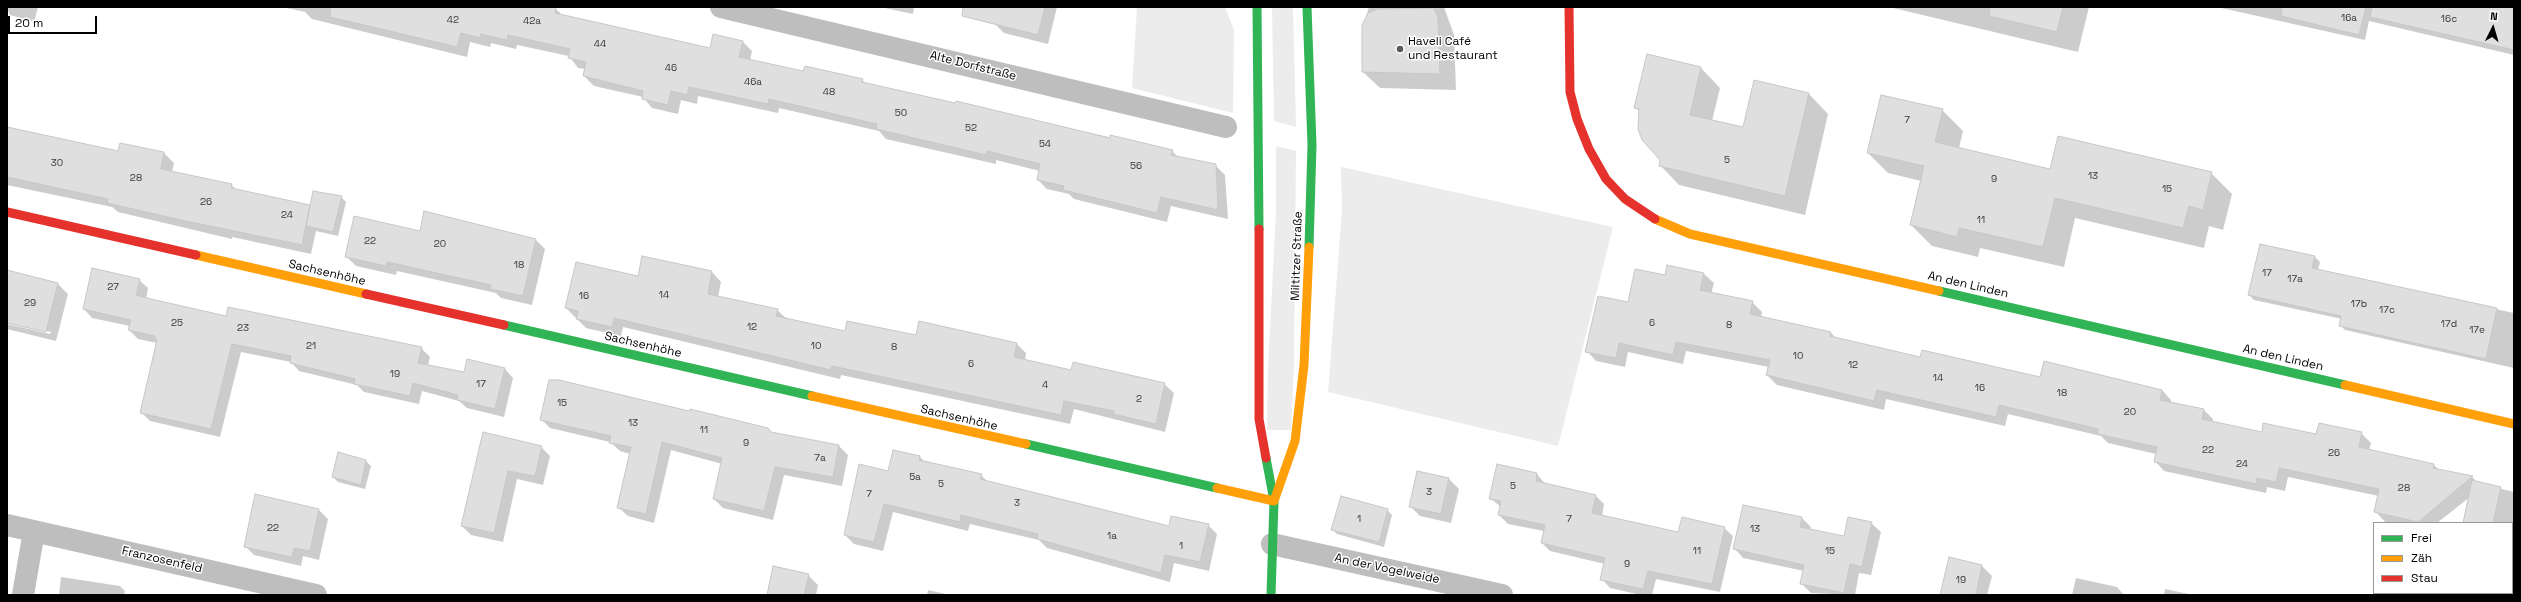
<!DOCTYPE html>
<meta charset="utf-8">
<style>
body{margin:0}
#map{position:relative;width:2521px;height:602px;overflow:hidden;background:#fff;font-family:"Space Grotesk",sans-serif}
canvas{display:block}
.frame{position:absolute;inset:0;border:8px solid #000;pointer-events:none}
.legend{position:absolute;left:2373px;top:522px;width:140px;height:72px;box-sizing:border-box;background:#fff;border:1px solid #999;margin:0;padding:5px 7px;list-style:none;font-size:12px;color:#000}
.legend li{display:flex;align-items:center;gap:8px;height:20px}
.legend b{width:20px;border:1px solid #999}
.north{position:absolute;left:2473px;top:8px;width:40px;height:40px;-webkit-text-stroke:3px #fff;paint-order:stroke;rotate:5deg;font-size:11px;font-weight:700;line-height:16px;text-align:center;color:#000}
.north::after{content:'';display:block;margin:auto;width:14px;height:18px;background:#000;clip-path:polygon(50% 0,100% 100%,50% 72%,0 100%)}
.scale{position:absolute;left:8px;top:16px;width:89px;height:18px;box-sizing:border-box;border:2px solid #000;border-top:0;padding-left:5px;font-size:12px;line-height:14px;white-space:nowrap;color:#000;-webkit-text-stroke:3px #fff;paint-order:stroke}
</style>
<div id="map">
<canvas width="2521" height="602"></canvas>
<div class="frame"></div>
<ul class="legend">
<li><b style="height:5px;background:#30b455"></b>Frei</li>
<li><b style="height:5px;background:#ff9f0a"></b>Zäh</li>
<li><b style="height:5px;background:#e5322d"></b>Stau</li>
</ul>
<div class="north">N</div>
<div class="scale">20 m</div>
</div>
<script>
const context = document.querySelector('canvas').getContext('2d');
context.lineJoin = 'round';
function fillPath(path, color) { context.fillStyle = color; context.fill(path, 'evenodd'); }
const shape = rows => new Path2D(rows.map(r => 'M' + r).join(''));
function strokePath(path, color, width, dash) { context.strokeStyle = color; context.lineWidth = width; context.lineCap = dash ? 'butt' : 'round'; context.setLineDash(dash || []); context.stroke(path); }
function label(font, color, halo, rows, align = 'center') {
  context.font = font + ' "Space Grotesk",sans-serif'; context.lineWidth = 3; context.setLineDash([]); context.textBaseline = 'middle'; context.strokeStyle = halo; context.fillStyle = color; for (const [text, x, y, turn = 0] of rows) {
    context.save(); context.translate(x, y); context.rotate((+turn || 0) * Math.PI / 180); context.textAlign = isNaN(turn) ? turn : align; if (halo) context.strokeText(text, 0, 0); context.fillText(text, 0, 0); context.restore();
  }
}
fillPath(shape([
 [1137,7,1225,7,1234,30,1233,113,1132,88],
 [1272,7,1293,7,1296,127,1274,121],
 [1276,146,1296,151,1294,365,1291,430,1267,430,1268,369,1276,211],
 [1341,167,1613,227,1558,446,1328,392,1342,211]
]), '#ececec');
fillPath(shape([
 [7,7,38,7,34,22,10,15],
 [282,7,550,7,555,8,563,16,711,49,742,41,752,51,750,60,804,72,862,80,866,84,1172,151,1178,157,1215,165,1225,175,1228,219,1171,206,1167,222,1074,199,1069,194,1047,189,1038,180,1040,171,996,160,996,164,886,139,879,131,779,108,778,113,698,96,697,104,681,100,678,114,652,108,643,97,594,86,584,76,586,69,578,68,569,56,517,45,516,49,491,43,490,47,470,42,467,57,312,19,305,12],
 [880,7,914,7,913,14],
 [998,7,1057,7,1048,44,1004,33,994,23],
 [1369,7,1444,7,1454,35,1456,90,1380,88,1363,72,1363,26],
 [1889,7,2089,7,2078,52],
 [2217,7,2514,7,2514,55,2369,21,2365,40],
 [1701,68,1720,88,1712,121,1744,129,1809,94,1828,114,1805,215,1679,185,1660,165,1661,160,1640,112,1635,107],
 [1942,110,1963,131,1959,148,2051,170,2211,173,2232,194,2223,230,2209,226,2204,248,2075,218,2064,267,1980,248,1978,257,1932,246,1911,225,1921,181,1888,173,1868,153],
 [7,128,119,152,121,144,164,153,174,163,172,172,231,185,237,190,311,207,341,197,346,202,338,236,316,231,311,254,232,237,232,239,118,212,112,207,7,185],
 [420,232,536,240,545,249,532,305,501,298,496,293,397,271,396,275,356,266,346,256],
 [643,257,712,272,721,282,718,297,777,310,787,319,846,333,917,336,920,322,1017,344,1026,353,1025,361,1072,371,1164,384,1174,393,1165,432,1074,409,1070,424,841,375,840,379,623,327,621,336,586,328,566,308,638,277],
 [2315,257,2320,262,2318,270,2514,313,2514,368,2345,330,2340,325,2342,319,2254,300,2249,295],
 [1668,266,1704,274,1714,283,1711,294,1752,302,1762,312,1761,318,1831,333,1836,338,1921,358,2041,378,2162,390,2171,400,2171,403,2204,410,2213,419,2212,423,2262,433,2317,435,2361,433,2371,443,2369,450,2434,465,2439,470,2472,477,2478,483,2514,492,2514,547,2512,546,2512,523,2464,523,2470,497,2437,523,2391,523,2385,522,2376,512,2379,496,2288,477,2285,491,2267,487,2266,493,2164,471,2155,461,2156,454,2108,443,2101,436,2008,414,2005,426,1886,399,1884,410,1777,385,1767,375,1769,367,1686,351,1683,364,1628,352,1625,367,1596,361,1587,351,1628,304,1666,276],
 [7,278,58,284,68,294,56,341,7,329,7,324,50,334,51,332,7,321],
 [139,280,148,288,146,299,227,317,421,348,430,357,428,366,465,374,468,361,505,369,513,378,504,417,467,408,459,401,422,391,419,404,364,392,357,385,299,371,291,362,241,352,220,437,150,421,141,412,157,343,138,339,129,330,130,326,92,318,84,309],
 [541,419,772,434,839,446,848,455,842,486,784,475,773,520,723,508,714,499,722,464,671,450,654,523,628,516,618,507,630,454,620,451,610,442,550,428],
 [483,433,541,447,550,456,543,485,517,479,503,542,471,535,462,526],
 [894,451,920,457,925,462,981,475,988,482,1170,528,1208,525,1217,534,1209,571,1174,563,1170,582,1047,548,1039,540,970,524,968,531,893,512,883,551,854,544,845,535,889,472],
 [339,454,366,461,371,466,365,489,338,482,333,477],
 [1497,465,1537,474,1545,484,1596,496,1604,504,1602,516,1679,533,1724,528,1733,536,1720,592,1656,579,1652,595,1641,595,1610,588,1602,579,1605,564,1550,551,1542,543,1544,531,1508,524,1499,515,1501,507,1490,498],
 [1449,479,1459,489,1451,523,1420,516,1410,506],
 [256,496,319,510,328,519,319,560,303,556,301,566,254,555,245,546],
 [1387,510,1392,515,1384,547,1337,534,1332,529],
 [1802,518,1811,527,1810,530,1845,537,1871,523,1881,532,1871,575,1859,573,1855,595,1811,593,1801,583,1804,571,1743,558,1734,548],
 [1949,559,1982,566,1992,576,1987,595,1941,595],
 [808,575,818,585,816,595,768,595],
 [61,577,120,586,125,591,124,595,59,595],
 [2076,578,2117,587,2124,595,2072,595],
 [2165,589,2193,595,2164,595],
 [928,590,950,595,927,595]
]), '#0003');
const building = shape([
 [331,7,556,7,555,13,710,48,713,34,743,41,739,57,803,71,805,66,863,79,862,82,955,103,956,101,1110,138,1110,135,1173,150,1171,155,1216,164,1218,210,1161,197,1157,213,1063,190,1064,186,1037,180,1040,164,987,151,986,155,876,129,877,124,769,99,768,104,689,87,687,95,671,91,668,105,642,99,643,91,583,76,586,62,568,58,570,49,508,35,507,40,481,34,480,38,461,33,457,47,330,17,331,7],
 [963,7,1045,7,1038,35,962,16,963,7],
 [1990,7,2063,7,2057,32,1989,16,1990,7],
 [2282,7,2366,7,2359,35,2281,16,2282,7],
 [2372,7,2514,7,2514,50,2370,17,2372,7],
 [1434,8,1438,18,1440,74,1362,72,1362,25,1368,13,1378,9,1434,8],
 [1647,54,1701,67,1690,115,1743,127,1754,80,1809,93,1785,196,1659,166,1660,160,1642,140,1638,129,1639,109,1634,108,1647,54],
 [1881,95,1943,109,1935,142,2050,169,2058,136,2212,172,2203,210,2189,206,2183,228,2055,198,2043,247,1959,228,1957,237,1910,225,1924,166,1867,153,1881,95],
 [7,127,118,151,120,143,164,152,161,169,232,184,231,188,310,205,302,245,181,220,107,203,108,199,7,177,7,127],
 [313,191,342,196,333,232,306,226,313,191],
 [424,211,536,239,523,296,490,289,491,285,387,262,386,266,345,257,354,216,420,231,424,211],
 [2260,244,2315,256,2312,268,2497,308,2486,359,2339,326,2341,316,2248,295,2260,244],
 [642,256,712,271,708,294,778,309,776,316,845,331,847,321,916,335,919,321,1017,343,1014,357,1071,370,1073,362,1165,383,1156,424,1113,414,1114,411,1064,401,1061,415,832,366,831,370,614,318,612,327,576,319,578,311,565,308,576,262,638,276,642,256],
 [1667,265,1704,273,1700,290,1753,301,1750,314,1831,332,1830,336,1920,357,1922,350,2040,377,2044,361,2162,390,2160,400,2204,409,2202,419,2262,432,2263,423,2316,434,2319,423,2362,432,2359,447,2434,464,2433,468,2473,476,2418,522,2374,512,2379,489,2279,468,2276,482,2257,478,2256,484,2154,462,2157,447,2097,434,2098,429,1999,405,1996,417,1877,390,1874,401,1766,375,1770,360,1676,342,1673,355,1619,343,1616,358,1585,352,1598,296,1628,302,1635,269,1665,275,1667,265],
 [92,268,140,279,136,295,151,299,226,316,228,307,422,347,418,363,464,372,467,359,505,368,495,409,457,400,458,395,413,383,410,396,354,384,355,379,290,363,291,356,232,344,211,429,140,413,157,340,155,339,155,336,128,330,131,320,83,309,92,268],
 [7,270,58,283,46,332,7,323,7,270],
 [549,380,559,380,689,411,690,409,768,428,771,432,839,445,833,477,775,467,764,511,713,499,722,458,662,442,646,514,617,508,631,447,609,443,611,436,540,420,549,380],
 [483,432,542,446,535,476,508,471,494,533,461,526,483,432],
 [893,450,920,456,919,460,982,474,980,479,1169,526,1171,516,1209,524,1200,562,1165,555,1161,573,1037,539,1038,534,961,515,960,522,884,504,874,542,844,535,859,464,888,471,893,450],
 [338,452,366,460,361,485,332,477,338,452],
 [1497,464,1537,473,1536,481,1596,495,1592,513,1678,532,1682,517,1725,527,1712,584,1648,571,1643,589,1600,580,1605,558,1541,543,1545,525,1498,515,1501,501,1489,499,1497,464],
 [1417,471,1449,478,1441,514,1409,507,1417,471],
 [2472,480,2501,487,2493,523,2463,523,2472,480],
 [255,494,319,509,310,551,294,548,292,557,244,547,255,494],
 [1341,496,1388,509,1379,542,1331,530,1341,496],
 [1743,505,1802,517,1800,527,1844,536,1848,517,1872,522,1862,567,1850,564,1844,593,1800,584,1804,565,1733,549,1743,505],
 [1949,557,1982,565,1976,595,1940,595,1949,557],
 [773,566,809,574,804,595,767,595,773,566]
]);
fillPath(building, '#dfdfdf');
strokePath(building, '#c7c7c7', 1);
strokePath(shape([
 [721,7,1226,127],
 [7,525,316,595],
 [1272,544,1502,595],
 [23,595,34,531]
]), '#bebebe', 22);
strokePath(shape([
 [1257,7,1259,229],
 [1307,7,1312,145,1309,247],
 [1939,291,2345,385],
 [504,325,812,396],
 [1026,444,1217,488],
 [1266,458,1274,501,1271,595]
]), '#30b455', 9);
strokePath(shape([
 [1655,219,1690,234,1939,291],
 [196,255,366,294],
 [2345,385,2514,424],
 [812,396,1026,444],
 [1217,488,1274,501],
 [1274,501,1295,441,1304,365,1309,247]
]), '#ff9f0a', 9);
strokePath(shape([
 [1569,7,1570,92,1577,119,1589,149,1606,179,1625,199,1655,219],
 [7,212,196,255],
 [1259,229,1259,419,1266,458],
 [366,294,504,325]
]), '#e5322d', 9);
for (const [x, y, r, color] of [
 [1400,49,4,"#595959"]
]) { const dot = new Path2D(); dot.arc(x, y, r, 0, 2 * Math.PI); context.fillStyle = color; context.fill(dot); strokePath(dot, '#fff', 1.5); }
label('10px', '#383838', null, [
 ["16a",2349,18],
 ["16c",2449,19],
 ["42",453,20],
 ["42a",532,21],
 ["44",600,44],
 ["46",671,68],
 ["46a",753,82],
 ["48",829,92],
 ["50",901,113],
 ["7",1907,120],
 ["52",971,128],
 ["54",1045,144],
 ["5",1727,160],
 ["30",57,163],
 ["56",1136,166],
 ["13",2093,176],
 ["28",136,178],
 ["9",1994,179],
 ["15",2167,189],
 ["26",206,202],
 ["24",287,215],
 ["11",1981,220],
 ["22",370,241],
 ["20",440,244],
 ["18",519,265],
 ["17",2267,273],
 ["17a",2295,279],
 ["27",113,287],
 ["14",664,295],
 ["16",584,296],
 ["29",30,303],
 ["17b",2359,304],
 ["17c",2387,310],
 ["25",177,323],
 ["6",1652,323],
 ["17d",2449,324],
 ["8",1729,325],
 ["12",752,327],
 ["23",243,328],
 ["17e",2477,330],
 ["21",311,346],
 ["10",816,346],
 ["8",894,347],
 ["10",1798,356],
 ["6",971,364],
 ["12",1853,365],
 ["19",395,374],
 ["14",1938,378],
 ["17",481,384],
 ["4",1045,385],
 ["16",1980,388],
 ["18",2062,393],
 ["2",1139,399],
 ["15",562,403],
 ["20",2130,412],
 ["13",633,423],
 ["11",704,430],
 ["9",746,443],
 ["22",2208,450],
 ["26",2334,453],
 ["7a",820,458],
 ["24",2242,464],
 ["5a",915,477],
 ["5",941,484],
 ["5",1513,486],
 ["28",2404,488],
 ["3",1429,492],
 ["7",869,494],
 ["3",1017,503],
 ["1",1359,519],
 ["7",1569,519],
 ["22",273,528],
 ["13",1755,529],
 ["1a",1112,536],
 ["1",1181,546],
 ["11",1697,551],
 ["15",1830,551],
 ["9",1627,564],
 ["19",1961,580]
]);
label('12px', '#000', '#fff', [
 ["Haveli Café",1408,42],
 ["und Restaurant",1408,56]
], 'left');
label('12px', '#000', '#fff', [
 ["Alte Dorfstraße",973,66,14],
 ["Miltitzer Straße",1297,256,-88],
 ["Sachsenhöhe",327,273,13],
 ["An den Linden",1968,285,13],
 ["Sachsenhöhe",643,345,13],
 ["An den Linden",2283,358,13],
 ["Sachsenhöhe",959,418,13],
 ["Franzosenfeld",162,560,13],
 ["An der Vogelweide",1387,569,12]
]);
</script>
